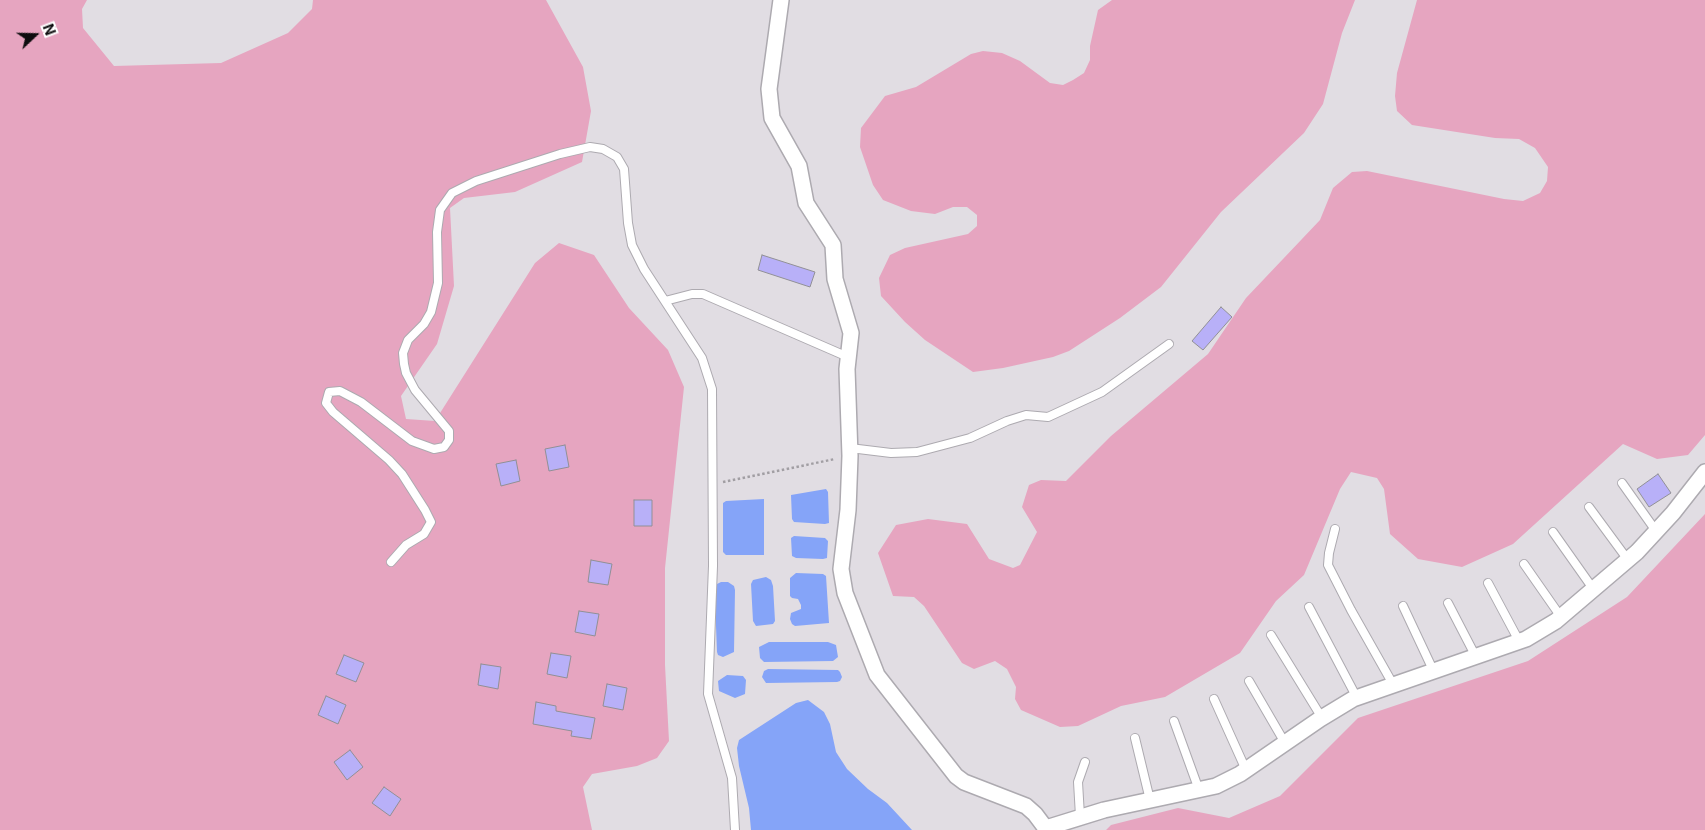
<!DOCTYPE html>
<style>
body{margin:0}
#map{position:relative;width:1705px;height:830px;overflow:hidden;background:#e1dde3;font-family:Inter,sans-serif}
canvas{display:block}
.north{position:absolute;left:10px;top:10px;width:50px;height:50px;-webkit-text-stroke:4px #fff;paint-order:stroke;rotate:69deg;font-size:14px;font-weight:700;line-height:20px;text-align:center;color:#0e0d0f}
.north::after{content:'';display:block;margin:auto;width:18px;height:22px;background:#0e0d0f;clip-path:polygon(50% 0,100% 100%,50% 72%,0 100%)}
</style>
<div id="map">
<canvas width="1705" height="830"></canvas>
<div class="north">N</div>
</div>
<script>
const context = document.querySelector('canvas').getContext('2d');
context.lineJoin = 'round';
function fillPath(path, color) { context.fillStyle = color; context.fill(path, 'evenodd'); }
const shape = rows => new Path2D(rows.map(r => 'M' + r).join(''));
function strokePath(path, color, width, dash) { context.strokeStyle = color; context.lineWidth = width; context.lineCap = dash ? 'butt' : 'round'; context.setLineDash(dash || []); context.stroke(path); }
fillPath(shape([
 [0,0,87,0,82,9,83,28,114,66,221,63,288,33,312,9,313,0,546,0,583,67,591,111,582,162,515,192,464,198,450,208,454,286,437,344,401,396,406,419,435,421,535,263,559,243,594,255,629,308,668,350,684,387,665,568,665,665,669,741,657,758,637,766,592,774,583,787,592,830,0,830],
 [1112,0,1355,0,1342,33,1323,104,1304,133,1221,212,1161,287,1120,318,1069,351,1053,357,1003,368,973,372,925,340,905,322,881,296,879,278,890,255,905,248,968,234,977,226,977,215,967,207,953,207,935,214,911,211,883,200,873,185,860,147,861,128,885,96,916,87,971,54,983,51,1002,53,1020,61,1050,83,1063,85,1073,80,1084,73,1090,60,1090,46,1098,10],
 [1417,0,1705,0,1705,435,1688,455,1657,459,1623,444,1513,544,1462,567,1418,559,1390,534,1384,489,1377,478,1351,472,1340,489,1304,575,1276,601,1240,653,1165,697,1121,706,1078,726,1060,727,1021,710,1015,699,1016,687,1007,669,995,661,974,669,962,663,924,606,914,597,893,596,878,553,896,525,928,519,967,524,989,559,1013,568,1020,565,1037,532,1022,507,1029,485,1041,480,1066,481,1111,436,1208,354,1246,298,1320,220,1333,188,1352,172,1367,171,1504,199,1523,201,1540,193,1547,181,1548,167,1535,148,1519,139,1495,138,1412,125,1397,111,1395,96,1397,73],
 [1705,514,1705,830,1106,830,1111,825,1178,808,1229,818,1280,796,1358,718,1528,661,1627,597]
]), '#e6a5c0');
fillPath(shape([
 [826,489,828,492,829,523,825,524,794,522,792,519,791,495],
 [764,499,764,555,726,555,723,552,723,503,726,501],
 [794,536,825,538,828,541,827,558,823,559,796,558,792,556,791,538],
 [796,573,823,574,826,576,829,623,795,626,792,624,790,619,791,613,801,609,801,605,798,599,792,598,790,596,790,578],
 [766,577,771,580,773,586,775,621,773,624,756,626,753,621,751,584,753,580],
 [721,582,728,582,734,586,735,590,734,652,723,657,718,655,717,652,715,600,717,584],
 [769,642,828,642,836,645,838,657,833,661,764,662,760,658,759,647],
 [768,669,838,670,840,672,842,677,840,681,837,682,766,683,762,677,764,671],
 [727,675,743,676,746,680,745,694,735,698,719,691,718,681],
 [808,700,824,712,830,724,836,752,847,769,868,789,887,803,912,830,751,830,749,808,739,766,737,748,739,740,796,703]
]), '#85a4f8');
const building = shape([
 [762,255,815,272,810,287,758,270,762,255],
 [1221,307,1232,317,1203,350,1192,341,1221,307],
 [565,445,569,467,549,471,545,449,565,445],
 [516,460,520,481,501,486,496,464,516,460],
 [1658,474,1671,493,1649,507,1637,489,1658,474],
 [634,500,652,500,652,526,634,526,634,500],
 [591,560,612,564,608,585,588,582,591,560],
 [579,611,599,614,595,636,575,632,579,611],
 [551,653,571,656,567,678,547,674,551,653],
 [344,655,364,663,356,682,336,674,344,655],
 [481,664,501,667,498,689,478,685,481,664],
 [607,684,627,688,623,710,603,706,607,684],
 [326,696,346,705,338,724,318,715,326,696],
 [536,702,556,706,556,711,595,718,591,739,571,736,572,731,533,724,536,702],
 [350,750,363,767,347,780,334,762,350,750],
 [384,787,401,799,390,816,372,803,384,787]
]);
fillPath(building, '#b8b0f8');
strokePath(building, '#919096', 1);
const service = shape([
 [665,301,692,294,703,294,848,357],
 [850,448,891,453,917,452,970,438,1007,421,1026,415,1048,417,1102,392,1169,344],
 [1622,483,1656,531],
 [1589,507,1628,560],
 [1335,529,1329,553,1328,565,1351,610,1394,686],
 [1553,532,1594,590],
 [391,562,406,545,424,534,431,522,425,510,402,474,389,460,333,412,326,403,329,392,340,391,361,402,412,441,434,449,444,447,449,440,449,431,415,390,406,373,404,364,403,353,408,340,424,324,431,312,438,283,437,232,440,210,452,193,476,181,560,154,590,147,603,149,617,157,624,169,628,223,632,245,644,269,702,358,712,389,713,566,708,694,732,778,735,830],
 [1524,564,1561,617],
 [1488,583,1519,641],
 [1448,603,1476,657],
 [1403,606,1434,672],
 [1309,607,1357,698],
 [1271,635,1322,718],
 [1249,681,1285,743],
 [1214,699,1246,770],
 [1174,721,1199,790],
 [1135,738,1150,800],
 [1080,816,1078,782,1085,762]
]);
const minor = shape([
 [781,0,769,89,772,118,799,166,806,203,833,245,835,279,851,333,847,369,850,456,848,510,841,569,845,593,877,675,956,776,964,782,1026,806,1035,814,1047,830],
 [1046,828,1104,810,1216,786,1240,774,1320,719,1353,699,1526,639,1556,621,1637,552,1673,513,1705,472]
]);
strokePath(service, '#adaab0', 10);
strokePath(minor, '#adaab0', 18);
strokePath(shape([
 [723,482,835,459]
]), '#a19ea3', 2.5, [2.5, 2.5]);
strokePath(service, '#fff', 8);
strokePath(minor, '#fff', 15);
</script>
